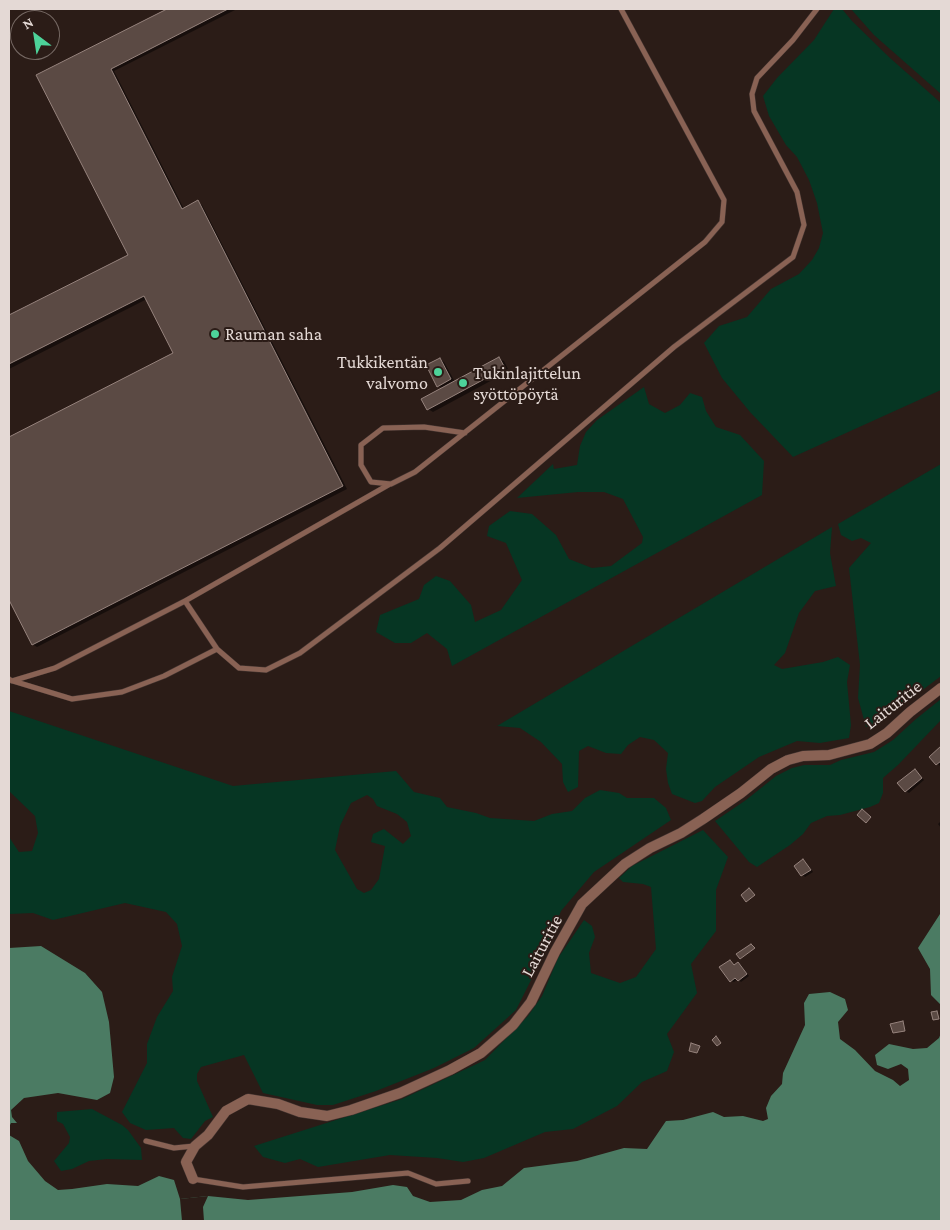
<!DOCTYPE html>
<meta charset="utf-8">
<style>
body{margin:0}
#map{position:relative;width:950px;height:1230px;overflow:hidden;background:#2b1c17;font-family:"Crimson Pro",serif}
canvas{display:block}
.frame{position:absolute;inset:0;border:10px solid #e4d9d5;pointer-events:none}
.north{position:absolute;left:10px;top:10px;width:50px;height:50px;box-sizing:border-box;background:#2b1c17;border:1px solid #756863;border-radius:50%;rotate:329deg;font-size:14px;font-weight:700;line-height:20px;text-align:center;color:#e4d9d5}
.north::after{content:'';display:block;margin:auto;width:18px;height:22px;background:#4dd39a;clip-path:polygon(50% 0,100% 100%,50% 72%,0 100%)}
</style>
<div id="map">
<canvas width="950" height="1230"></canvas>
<div class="frame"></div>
<div class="north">N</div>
</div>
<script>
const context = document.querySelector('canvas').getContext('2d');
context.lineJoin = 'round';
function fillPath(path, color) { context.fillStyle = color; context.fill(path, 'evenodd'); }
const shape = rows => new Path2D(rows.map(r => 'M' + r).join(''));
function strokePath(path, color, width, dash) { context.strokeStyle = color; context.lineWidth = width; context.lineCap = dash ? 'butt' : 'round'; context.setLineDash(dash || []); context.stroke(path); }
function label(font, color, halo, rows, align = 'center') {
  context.font = font + ' "Crimson Pro",serif'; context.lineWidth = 4; context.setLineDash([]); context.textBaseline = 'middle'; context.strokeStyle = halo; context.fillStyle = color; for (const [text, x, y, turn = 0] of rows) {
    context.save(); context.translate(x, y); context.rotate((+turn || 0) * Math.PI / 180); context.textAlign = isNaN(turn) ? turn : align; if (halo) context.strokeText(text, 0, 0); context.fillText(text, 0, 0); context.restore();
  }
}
fillPath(shape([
 [834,9,842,9,852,21,890,58,941,103,941,390,793,457,750,412,722,378,704,343,719,326,747,317,771,289,799,274,812,260,819,248,823,233,817,203,809,180,797,157,786,145,769,116,763,96,777,78,814,40],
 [851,9,941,9,941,94,874,35],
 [644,387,649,404,665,413,680,405,690,393,702,397,706,411,716,427,740,435,764,461,762,495,452,666,447,649,427,633,411,643,395,643,376,632,380,615,419,599,424,585,436,576,450,581,471,605,475,622,501,610,522,580,506,543,487,536,489,526,510,511,532,514,556,535,569,559,592,568,611,566,642,543,643,537,623,499,604,492,578,492,517,498,553,464,554,469,577,465,580,446,586,432,597,420],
 [941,464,941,676,875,726,866,727,858,698,860,665,849,568,871,543,861,538,852,541,841,535,838,524],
 [832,527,830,553,836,586,815,591,799,613,785,653,774,665,782,669,823,662,838,657,850,665,847,682,851,725,849,738,820,743,797,741,759,757,715,787,702,801,695,803,672,794,668,783,666,769,668,753,654,740,640,737,628,745,621,754,606,753,588,746,579,751,578,787,568,792,563,782,562,764,541,742,520,728,497,726],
 [941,699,941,720,898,765,883,778,883,793,879,803,870,807,840,815,827,816,811,823,803,834,790,845,757,867,749,862,715,821,746,800,776,776,792,768,804,765,830,765,841,760,874,752,893,740,916,719],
 [9,711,233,786,396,771,414,792,440,798,447,807,476,813,490,818,534,821,552,814,572,811,585,798,600,790,619,793,627,798,654,798,666,808,671,820,594,872,561,911,541,960,516,1010,474,1048,434,1068,376,1091,333,1105,317,1105,263,1093,244,1055,201,1067,197,1074,197,1081,213,1117,205,1121,191,1139,183,1138,174,1128,146,1130,130,1123,122,1112,147,1063,147,1044,157,1017,173,991,172,977,182,946,177,924,166,912,125,903,53,920,33,913,9,914,9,837,19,852,32,851,38,833,35,816,9,791],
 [367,795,373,799,377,806,397,814,407,822,411,836,403,844,384,829,373,834,371,842,385,846,379,879,371,890,364,893,357,889,335,850,340,826,351,803],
 [703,830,728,857,716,890,716,931,691,964,697,993,667,1034,674,1052,667,1071,642,1082,617,1106,573,1129,545,1132,484,1158,463,1162,437,1158,390,1155,318,1167,300,1159,285,1163,263,1157,254,1146,402,1099,485,1060,528,1016,542,996,558,958,584,920,592,926,595,937,589,953,591,973,620,983,636,977,656,949,651,887,643,884,623,882,619,878,632,866],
 [92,1109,122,1125,128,1130,141,1148,142,1160,107,1159,89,1161,72,1169,61,1171,54,1161,69,1143,70,1137,63,1124,57,1121,57,1112]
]), '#063623');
fillPath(shape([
 [941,905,941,1005,931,995,930,969,918,948,940,914],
 [41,946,85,973,102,992,109,1022,114,1077,110,1093,97,1100,58,1093,24,1098,11,1110,12,1117,17,1123,11,1123,9,1127,9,948],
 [830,992,845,999,848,1010,838,1022,840,1039,855,1050,875,1071,893,1080,900,1086,909,1080,908,1069,901,1064,888,1069,877,1065,875,1055,889,1044,913,1049,927,1048,939,1038,941,1033,941,1221,9,1221,9,1135,19,1141,28,1161,45,1181,58,1190,72,1189,107,1184,138,1186,159,1176,174,1180,180,1199,208,1196,248,1200,352,1192,393,1185,407,1187,413,1196,430,1202,461,1200,482,1190,502,1186,524,1168,577,1161,624,1148,647,1149,666,1121,683,1120,713,1112,724,1117,743,1116,763,1121,768,1119,766,1108,771,1096,782,1084,783,1073,805,1025,804,1003,809,994]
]), '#4b7b63');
fillPath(shape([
 [208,1196,203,1207,204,1221,182,1221,180,1199]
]), '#2b1c17');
fillPath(shape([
 [170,9,237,9,114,71,184,209,198,202,202,205,347,489,37,647,32,644,9,597,9,438,175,354,147,299,9,369,9,317,129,255,38,76],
 [440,359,444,362,455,382,499,359,504,361,509,371,433,412,428,409,443,388,438,386],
 [941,748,941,765,940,766,931,757],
 [915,770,924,780,909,793,906,791],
 [941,821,941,828,938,824],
 [804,860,813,872,805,877,795,866],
 [730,961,735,966,738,964,741,965,749,976,741,982,738,979,734,982,731,981]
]), '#0007');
const building = shape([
 [167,9,228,9,111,69,182,209,198,200,343,486,32,645,9,600,9,437,173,353,144,296,9,364,9,315,128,255,36,75,167,9],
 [499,357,505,368,427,410,421,399,499,357],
 [440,358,451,379,437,387,426,365,440,358],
 [941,746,941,761,936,765,929,757,941,746],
 [915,769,922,778,905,792,897,783,915,769],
 [862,809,871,817,866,823,857,815,862,809],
 [803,859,811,870,801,876,794,866,803,859],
 [749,888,755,895,746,902,741,895,749,888],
 [751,944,755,948,740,959,736,954,751,944],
 [730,960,734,965,738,962,747,974,738,981,735,978,730,982,719,967,730,960],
 [937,1011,939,1019,933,1020,931,1012,937,1011],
 [903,1021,905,1031,893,1033,890,1024,903,1021],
 [716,1036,721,1043,717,1046,712,1040,716,1036],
 [691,1043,700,1046,697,1053,689,1051,691,1043]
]);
fillPath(building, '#5b4a44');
strokePath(building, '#96837d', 1);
const service = shape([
 [465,433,424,427,383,428,361,445,361,465,371,482,391,484,415,472,705,242,722,222,724,200,621,9],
 [185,601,217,649,239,668,266,670,300,653,440,548,674,347,793,257,804,225,797,192,754,111,752,94,757,78,793,40,817,9],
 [9,679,12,681,55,668,185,601,390,484],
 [13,681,72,699,122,692,164,676,217,649],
 [146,1141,174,1148,194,1146],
 [193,1179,243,1187,408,1173,436,1184,468,1181]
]);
const minor = shape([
 [193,1179,186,1162,195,1146,208,1135,226,1111,248,1099,278,1104,300,1112,327,1116,351,1110,400,1093,450,1070,481,1053,513,1025,531,1002,555,952,582,904,625,864,650,848,681,833,703,819,741,793,771,769,788,760,803,756,829,755,870,744,887,733,910,712,941,688]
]);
strokePath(service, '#453632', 6);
strokePath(minor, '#453632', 11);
strokePath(service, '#896254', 5);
strokePath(minor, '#896254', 10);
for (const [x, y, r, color] of [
 [215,334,5,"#4dd39a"],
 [438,372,5,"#4dd39a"],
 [463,383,5,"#4dd39a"]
]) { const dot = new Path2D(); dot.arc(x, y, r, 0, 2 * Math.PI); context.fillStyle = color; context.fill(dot); strokePath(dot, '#2b1c17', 2); }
label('18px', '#e4d9d5', '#2b1c17', [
 ["Rauman saha",225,334],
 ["Tukkikentän",428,362,"right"],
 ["valvomo",428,383,"right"],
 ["Tukinlajittelun",473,373],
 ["syöttöpöytä",473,394]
], 'left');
label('18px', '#e4d9d5', '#2b1c17', [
 ["Laituritie",893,705,-38],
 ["Laituritie",542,946,-62]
]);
</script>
